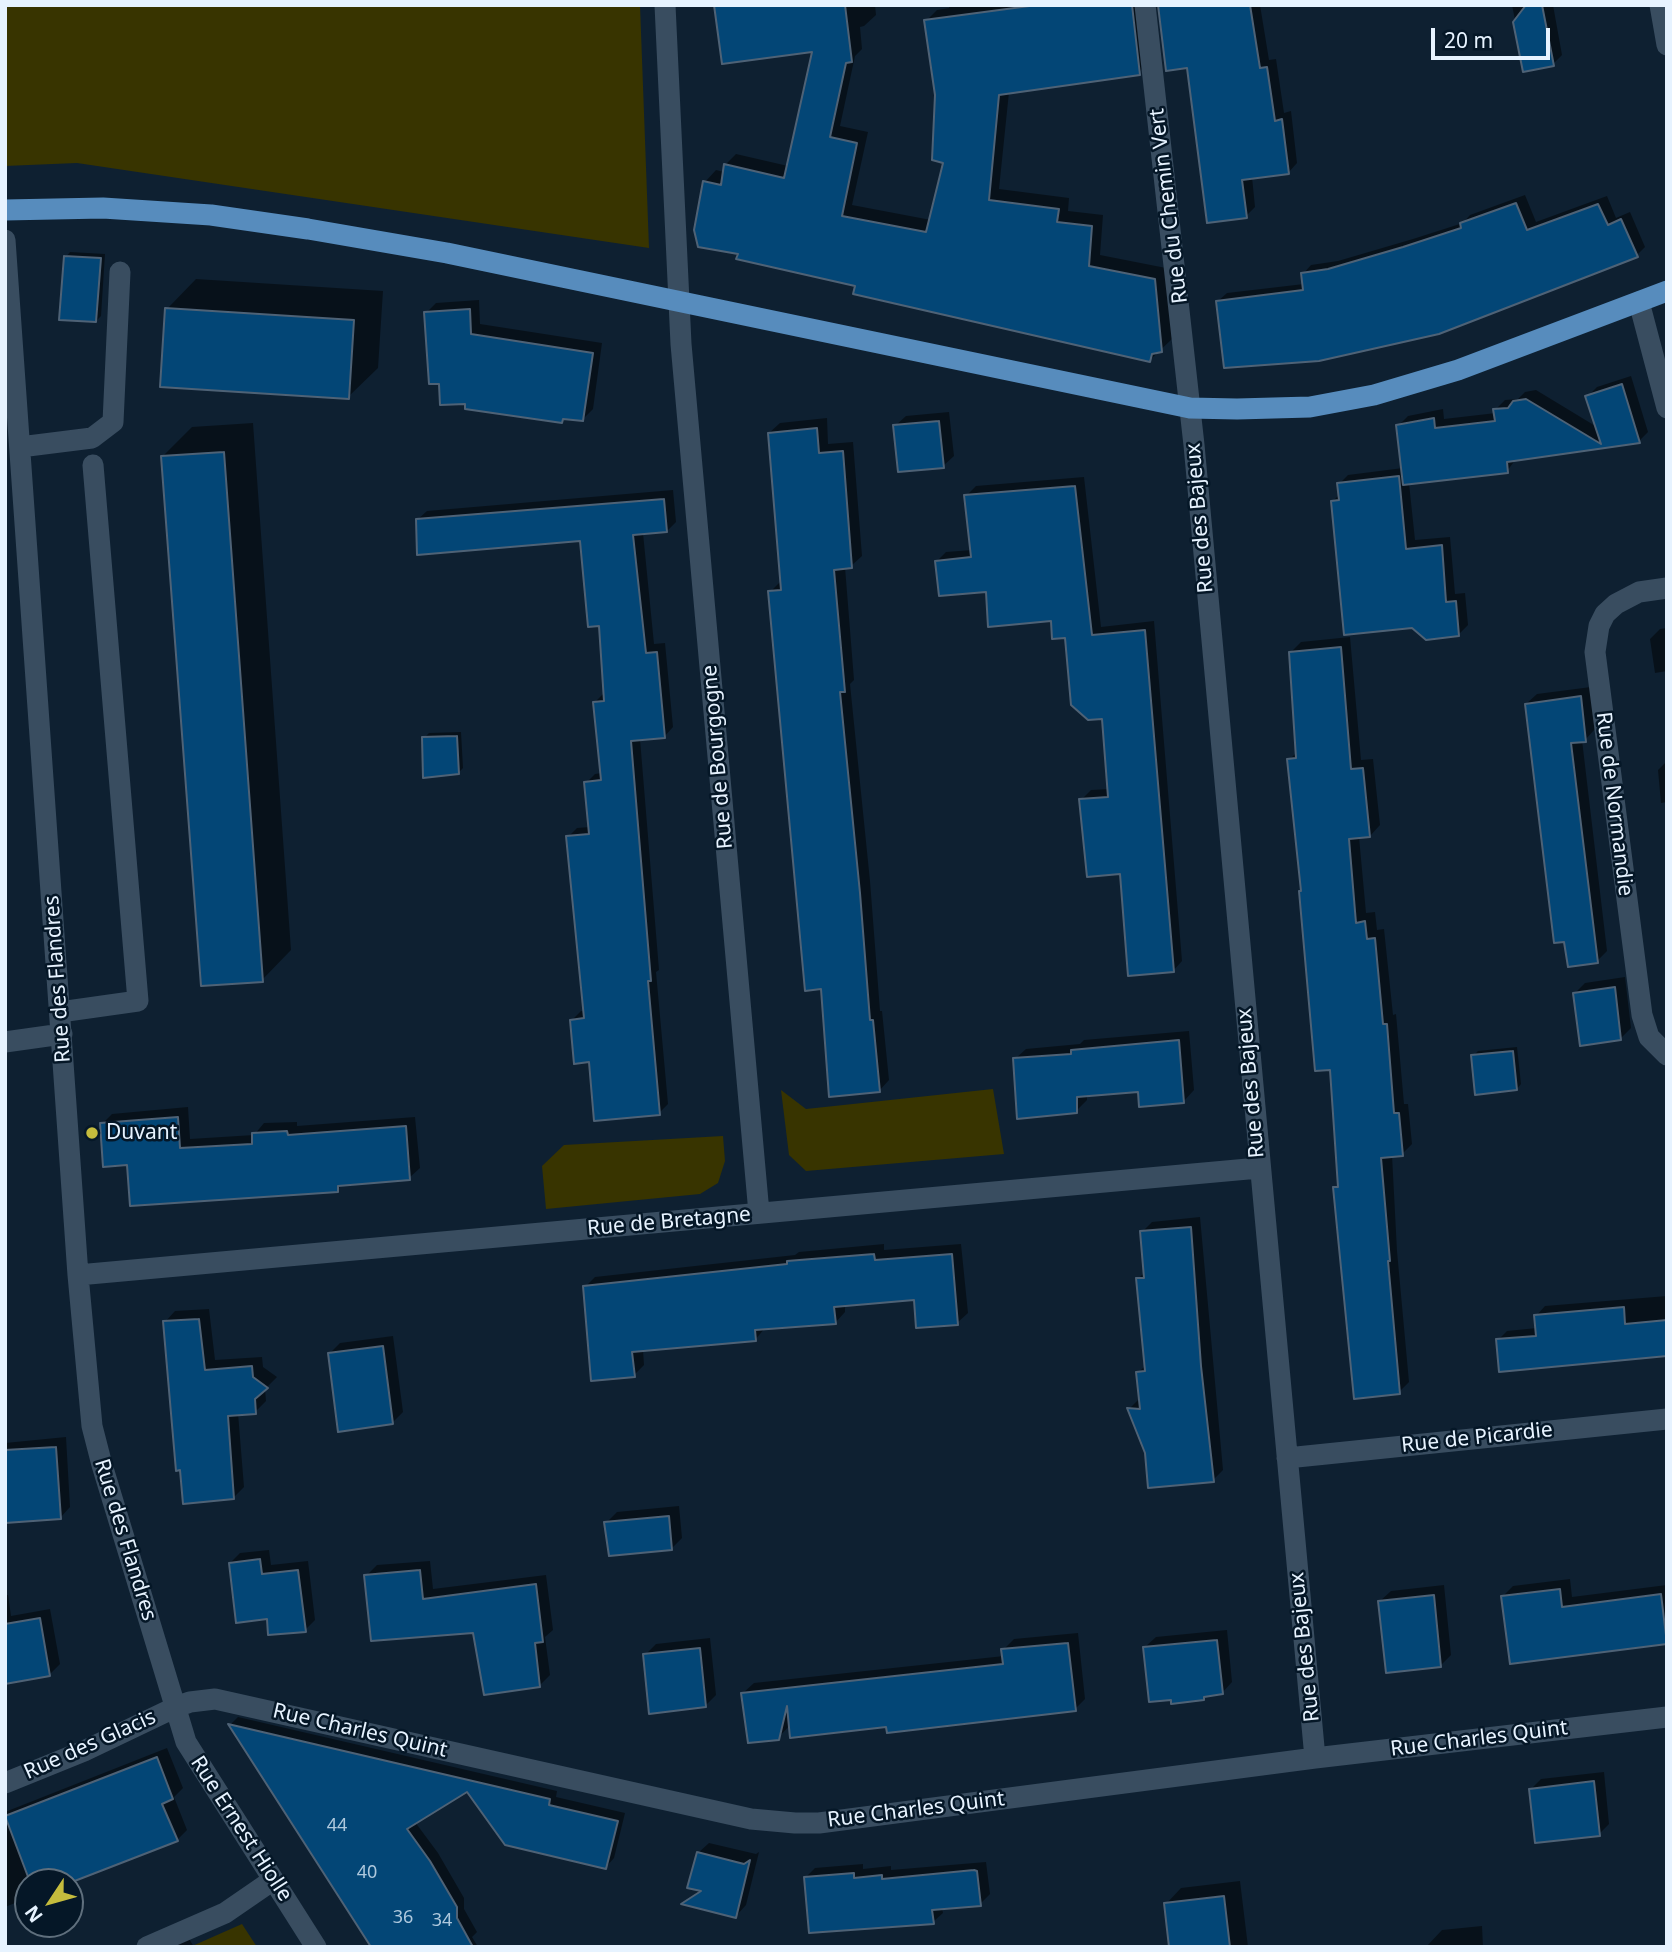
<!DOCTYPE html>
<style>
body{margin:0}
#map{position:relative;width:1672px;height:1952px;overflow:hidden;background:#0e2031;font-family:"Noto Sans",sans-serif}
canvas{display:block}
.frame{position:absolute;inset:0;border:7px solid #e7f3ff;pointer-events:none}
.north{position:absolute;left:14px;top:1868px;width:70px;height:70px;box-sizing:border-box;background:#051727;border:2px solid #5f6f7d;border-radius:50%;rotate:234deg;font-size:19px;font-weight:700;line-height:28px;text-align:center;color:#e7f3ff}
.north::after{content:'';display:block;margin:auto;width:24px;height:32px;background:#c5bc3d;clip-path:polygon(50% 0,100% 100%,50% 72%,0 100%)}
.scale{position:absolute;left:1431px;top:28px;width:119px;height:32px;box-sizing:border-box;border:4px solid #e7f3ff;border-top:0;padding-left:9px;font-size:21px;line-height:24px;white-space:nowrap;color:#e7f3ff;-webkit-text-stroke:5px #051727;paint-order:stroke}
</style>
<div id="map">
<canvas width="1672" height="1952"></canvas>
<div class="frame"></div>
<div class="north">N</div>
<div class="scale">20 m</div>
</div>
<script>
const context = document.querySelector('canvas').getContext('2d');
context.lineJoin = 'round';
function fillPath(path, color) { context.fillStyle = color; context.fill(path, 'evenodd'); }
const shape = rows => new Path2D(rows.map(r => 'M' + r).join(''));
function strokePath(path, color, width, dash) { context.strokeStyle = color; context.lineWidth = width; context.lineCap = dash ? 'butt' : 'round'; context.setLineDash(dash || []); context.stroke(path); }
function label(font, color, halo, rows, align = 'center') {
  context.font = font + ' "Noto Sans",sans-serif'; context.lineWidth = 5; context.setLineDash([]); context.textBaseline = 'middle'; context.strokeStyle = halo; context.fillStyle = color; for (const [text, x, y, turn = 0] of rows) {
    context.save(); context.translate(x, y); context.rotate((+turn || 0) * Math.PI / 180); context.textAlign = isNaN(turn) ? turn : align; if (halo) context.strokeText(text, 0, 0); context.fillText(text, 0, 0); context.restore();
  }
}
fillPath(shape([
 [5,5,640,5,649,248,77,163,5,166],
 [993,1089,1004,1154,806,1171,789,1155,781,1090,806,1109],
 [723,1136,725,1161,718,1183,700,1194,546,1209,542,1166,564,1145],
 [242,1924,257,1947,190,1947]
]), '#383400');
fillPath(shape([
 [716,5,875,5,876,15,864,26,860,27,862,49,855,56,840,126,868,132,852,205,931,220,945,162,926,21,937,10,949,8,949,5,1138,5,1148,63,1137,74,1009,92,999,189,1069,198,1068,211,1103,215,1100,255,1166,268,1172,339,1150,360,740,252,705,182,716,170,724,172,725,165,736,154,788,166,814,50],
 [1183,5,1260,5,1269,60,1276,59,1284,113,1291,111,1297,163,1288,173,1252,177,1255,207,1246,216],
 [1512,5,1553,5,1562,55,1553,64,1525,70],
 [1525,195,1536,222,1607,196,1616,218,1630,212,1645,247,1637,255,1218,301,1227,293,1304,284,1303,274,1311,265,1338,261,1413,239,1463,223,1470,215],
 [70,252,105,254,101,316,96,321,66,257],
 [196,279,383,291,378,368,348,397,167,309],
 [479,300,480,324,602,343,593,409,583,419,565,417,562,421,467,402,441,382,426,313,436,303],
 [1631,376,1648,432,1639,441,1516,459,1507,471,1409,483,1415,540,1450,537,1455,594,1465,593,1468,625,1458,635,1332,502,1340,494,1339,484,1348,475,1403,468,1398,426,1408,416,1443,409,1444,419,1496,413,1495,410,1505,400,1518,399,1525,392,1536,390,1597,427,1587,397,1597,387],
 [949,412,954,456,943,466,895,426,906,416],
 [827,418,828,444,853,442,862,556,851,566,845,567,854,680,850,684,870,881,880,1011,882,1011,889,1080,879,1091,822,988,770,592,781,581,769,433,780,423],
 [253,423,291,950,262,980,163,456,192,427],
 [1084,477,1101,627,1154,621,1182,961,1173,971,1081,800,1091,790,1109,789,1103,717,1067,637,1052,619,987,590,937,561,946,552,972,550,966,496,976,486],
 [673,490,676,522,667,531,643,533,654,644,665,643,673,727,664,737,640,739,659,970,656,972,668,1104,659,1113,590,1060,572,1020,581,1011,585,1011,568,837,577,828,590,827,586,783,595,774,602,773,595,702,604,693,601,624,581,539,417,520,427,511],
 [1667,628,1667,671,1655,673,1650,639,1660,629],
 [1350,637,1361,760,1373,759,1380,825,1370,836,1359,837,1366,913,1375,912,1377,930,1384,929,1393,1015,1396,1014,1404,1104,1408,1104,1412,1144,1402,1154,1392,1155,1397,1251,1409,1382,1399,1392,1335,1188,1340,1183,1331,1068,1301,892,1289,760,1298,751,1290,653,1301,642],
 [1591,687,1595,729,1585,740,1582,740,1607,951,1597,961,1526,704,1537,694],
 [461,732,463,768,458,773,424,738,429,733],
 [1667,761,1667,802,1661,803,1658,770],
 [1625,977,1631,1028,1620,1039,1575,993,1585,983],
 [1189,1031,1194,1090,1184,1101,1140,1090,1087,1094,1087,1100,1076,1111,1015,1059,1026,1049,1080,1044,1084,1040],
 [1517,1047,1521,1084,1517,1089,1473,1056,1478,1051],
 [188,1107,190,1139,254,1135,264,1123,297,1122,297,1126,415,1117,420,1168,409,1178,343,1184,337,1190,128,1163,102,1124,112,1114],
 [1200,1217,1223,1470,1213,1480,1146,1452,1129,1409,1139,1399,1138,1373,1146,1365,1138,1279,1146,1271,1142,1232,1152,1222],
 [884,1244,884,1250,961,1244,968,1313,957,1323,915,1298,845,1305,845,1312,835,1323,765,1328,755,1340,643,1350,644,1365,634,1375,585,1287,595,1277,795,1255,799,1252],
 [1667,1296,1667,1361,1666,1355,1498,1340,1507,1331,1537,1328,1536,1316,1545,1306],
 [209,1309,215,1360,262,1357,263,1367,277,1377,265,1389,266,1401,255,1412,238,1413,244,1487,234,1497,165,1322,175,1311],
 [393,1336,403,1412,392,1423,330,1353,340,1343],
 [66,1437,70,1507,60,1518,5,1509,5,1443],
 [679,1506,682,1538,672,1548,606,1523,617,1512],
 [269,1550,271,1565,308,1561,315,1620,305,1630,268,1617,230,1563,240,1553],
 [430,1561,433,1589,546,1575,553,1630,545,1637,550,1675,539,1686,475,1631,366,1576,377,1565],
 [1570,1579,1572,1597,1667,1585,1667,1641,1511,1662,1503,1596,1513,1586],
 [1444,1585,1451,1655,1440,1666,1380,1601,1391,1591],
 [5,1595,8,1595,11,1616,50,1609,60,1664,49,1675,5,1682],
 [1227,1630,1232,1682,1222,1693,1207,1694,1203,1698,1145,1647,1156,1637],
 [1078,1633,1085,1699,1075,1709,888,1725,790,1725,778,1738,743,1693,754,1683,1004,1656,1003,1650,1014,1639],
 [710,1638,716,1695,706,1705,645,1655,656,1644],
 [238,1717,557,1791,556,1797,625,1813,614,1858,606,1867,467,1789,415,1822,438,1853,464,1898,464,1909,477,1932,472,1937,478,1947,373,1947,230,1725],
 [167,1748,183,1788,174,1797,187,1830,177,1840,69,1882,28,1882,28,1898,5,1907,5,1812],
 [1604,1772,1609,1824,1599,1834,1530,1790,1541,1779],
 [709,1843,756,1854,759,1852,746,1905,736,1916,684,1903,701,1889,698,1853],
 [986,1862,990,1894,980,1904,942,1908,943,1913,933,1922,805,1878,815,1868,863,1864,863,1869,891,1866,891,1870],
 [1240,1881,1248,1947,1171,1947,1166,1904,1181,1888],
 [1482,1926,1483,1947,1426,1947,1442,1930],
 [188,1937,194,1947,173,1947]
]), '#0007');
const building = shape([
 [714,5,845,5,852,62,846,63,830,137,857,143,842,216,926,232,943,163,932,160,935,95,924,20,1037,5,1132,5,1140,75,999,95,989,200,1059,209,1057,222,1092,226,1089,266,1155,279,1162,352,1152,354,1150,362,853,294,855,286,736,259,738,254,698,247,694,230,703,181,721,185,724,164,784,178,812,52,722,64,714,5],
 [1158,5,1250,5,1260,68,1267,67,1275,121,1282,119,1289,174,1242,180,1247,218,1207,223,1187,68,1166,71,1158,5],
 [1526,5,1542,5,1554,66,1523,72,1513,22,1526,5],
 [1516,203,1527,230,1598,204,1608,225,1621,219,1638,257,1439,334,1319,361,1224,368,1216,301,1303,290,1301,273,1328,269,1403,247,1461,228,1460,223,1516,203],
 [64,256,101,258,96,322,59,320,64,256],
 [165,308,354,320,349,399,160,387,165,308],
 [470,309,471,334,593,353,583,421,563,419,562,423,465,409,465,404,440,405,439,384,429,384,424,312,470,309],
 [1622,384,1640,443,1507,462,1508,473,1403,485,1396,425,1434,418,1435,428,1495,421,1493,409,1508,408,1513,401,1526,399,1601,444,1585,396,1622,384],
 [939,421,944,468,898,472,893,425,939,421],
 [817,428,819,453,843,451,852,568,834,570,845,692,840,692,860,893,870,1020,873,1020,880,1092,829,1097,821,989,805,991,768,591,781,590,768,433,817,428],
 [224,452,263,982,201,986,161,456,224,452],
 [1399,476,1406,549,1442,545,1446,602,1456,601,1459,636,1426,640,1412,628,1344,635,1331,501,1339,500,1337,483,1399,476],
 [1075,486,1092,635,1145,630,1174,972,1128,976,1120,874,1087,877,1079,799,1108,797,1102,719,1088,720,1071,705,1065,638,1052,639,1051,621,988,627,986,592,939,596,935,561,971,557,964,495,1075,486],
 [664,499,667,532,633,535,646,653,657,652,665,738,631,741,651,981,648,981,660,1115,594,1121,589,1062,574,1064,570,1020,584,1018,566,836,589,834,584,782,601,780,593,702,604,701,599,626,588,627,580,541,417,555,416,519,664,499],
 [1341,647,1351,769,1363,768,1370,837,1349,839,1356,923,1365,921,1367,939,1375,938,1383,1024,1387,1024,1394,1113,1399,1113,1403,1156,1381,1158,1390,1261,1388,1261,1400,1394,1354,1399,1333,1187,1338,1187,1330,1070,1315,1071,1299,891,1301,891,1287,759,1296,758,1289,652,1341,647],
 [1581,696,1586,742,1571,743,1598,963,1568,967,1564,942,1554,943,1525,704,1581,696],
 [457,736,459,774,423,778,422,737,457,736],
 [1615,987,1621,1040,1580,1046,1573,993,1615,987],
 [1179,1040,1184,1103,1139,1107,1138,1092,1077,1097,1077,1113,1017,1119,1013,1058,1071,1054,1071,1050,1179,1040],
 [1513,1051,1517,1090,1475,1095,1471,1055,1513,1051],
 [178,1117,180,1148,252,1144,252,1133,287,1131,288,1135,406,1126,410,1180,338,1186,338,1192,130,1206,127,1165,103,1167,100,1123,178,1117],
 [1191,1227,1201,1366,1214,1482,1148,1488,1145,1453,1127,1408,1140,1409,1136,1372,1145,1371,1136,1278,1144,1278,1140,1231,1191,1227],
 [874,1254,875,1260,952,1254,958,1325,916,1328,914,1300,834,1307,836,1324,755,1330,756,1341,632,1352,635,1377,591,1381,583,1286,787,1264,787,1261,874,1254],
 [1624,1307,1625,1324,1667,1320,1667,1356,1499,1372,1496,1339,1536,1336,1534,1315,1624,1307],
 [199,1319,205,1370,252,1366,253,1377,268,1388,255,1399,256,1414,228,1416,234,1499,183,1504,180,1470,176,1471,163,1321,199,1319],
 [383,1346,393,1424,338,1432,328,1353,383,1346],
 [56,1447,61,1519,5,1523,5,1450,56,1447],
 [669,1516,672,1550,609,1556,604,1522,669,1516],
 [260,1559,262,1574,298,1570,306,1632,268,1635,267,1619,236,1623,229,1563,260,1559],
 [420,1570,423,1599,536,1584,543,1642,535,1643,540,1687,484,1695,473,1633,371,1641,364,1575,420,1570],
 [1560,1589,1562,1607,1661,1594,1667,1644,1510,1664,1501,1596,1560,1589],
 [1434,1595,1441,1667,1386,1673,1378,1601,1434,1595],
 [40,1618,50,1676,5,1684,5,1624,40,1618],
 [1217,1640,1223,1694,1204,1697,1204,1700,1171,1704,1171,1700,1149,1702,1143,1647,1217,1640],
 [1068,1643,1076,1711,887,1733,886,1727,790,1738,787,1706,779,1740,748,1743,741,1693,1003,1664,1001,1649,1068,1643],
 [700,1648,706,1707,649,1714,643,1654,700,1648],
 [228,1724,550,1799,549,1805,618,1821,606,1869,505,1845,467,1792,407,1829,430,1861,457,1907,457,1918,473,1947,371,1947,228,1724],
 [157,1757,173,1799,162,1804,178,1841,72,1882,30,1882,5,1816,157,1757],
 [1594,1781,1600,1836,1535,1843,1529,1789,1594,1781],
 [697,1852,744,1864,750,1860,736,1918,681,1904,701,1891,687,1888,697,1852],
 [974,1870,977,1871,981,1906,932,1910,934,1924,809,1933,804,1877,854,1873,854,1878,882,1875,882,1879,974,1870],
 [1224,1896,1230,1947,1169,1947,1164,1903,1224,1896]
]);
fillPath(building, '#034676');
strokePath(building, '#4e6276', 2);
strokePath(shape([
 [665,5,681,344,759,1213],
 [1145,5,1194,445,1315,1758],
 [1660,5,1667,45],
 [5,240,78,1275,92,1426,102,1465,186,1742,316,1947],
 [1639,302,1667,408],
 [20,447,92,438,113,422,120,272],
 [1667,588,1639,592,1616,604,1605,614,1599,626,1595,652,1642,1015,1649,1037,1667,1055],
 [60,1012,138,1001,93,465],
 [5,1042,62,1034],
 [78,1275,1259,1168],
 [1287,1458,1667,1419],
 [5,1783,84,1751,176,1707,190,1702,215,1699,751,1819,795,1823,819,1823,1315,1758,1667,1717],
 [147,1947,225,1913,273,1880]
]), '#394d60', 21);
strokePath(shape([
 [5,210,103,208,211,215,308,229,447,253,1190,408,1237,409,1310,407,1374,395,1458,370,1667,291]
]), '#578cbd', 21);
for (const [x, y, r, color] of [
 [92,1133,7,"#c5bc3d"]
]) { const dot = new Path2D(); dot.arc(x, y, r, 0, 2 * Math.PI); context.fillStyle = color; context.fill(dot); strokePath(dot, '#051727', 2.5); }
label('18px', '#aec8dd', null, [
 ["44",337,1826],
 ["40",367,1873],
 ["36",403,1918],
 ["34",442,1921]
]);
label('21px', '#e7f3ff', '#051727', [
 ["Rue du Chemin Vert",1169,206,-97],
 ["Rue des Bajeux",1200,518,-95],
 ["Rue de Bourgogne",718,757,-95],
 ["Rue de Normandie",1614,804,83],
 ["Rue des Flandres",58,979,-94],
 ["Rue des Bajeux",1251,1083,-95],
 ["Rue de Bretagne",669,1222,-5],
 ["Rue de Picardie",1477,1438,-6],
 ["Rue des Flandres",125,1540,73],
 ["Rue des Bajeux",1305,1647,-96],
 ["Rue Charles Quint",360,1731,13],
 ["Rue Charles Quint",1479,1739,-7],
 ["Rue des Glacis",90,1745,-24],
 ["Rue Charles Quint",916,1810,-7],
 ["Rue Ernest Hiolle",241,1829,57]
]);
label('21px', '#e7f3ff', '#051727', [
 ["Duvant",106,1133]
], 'left');
</script>
